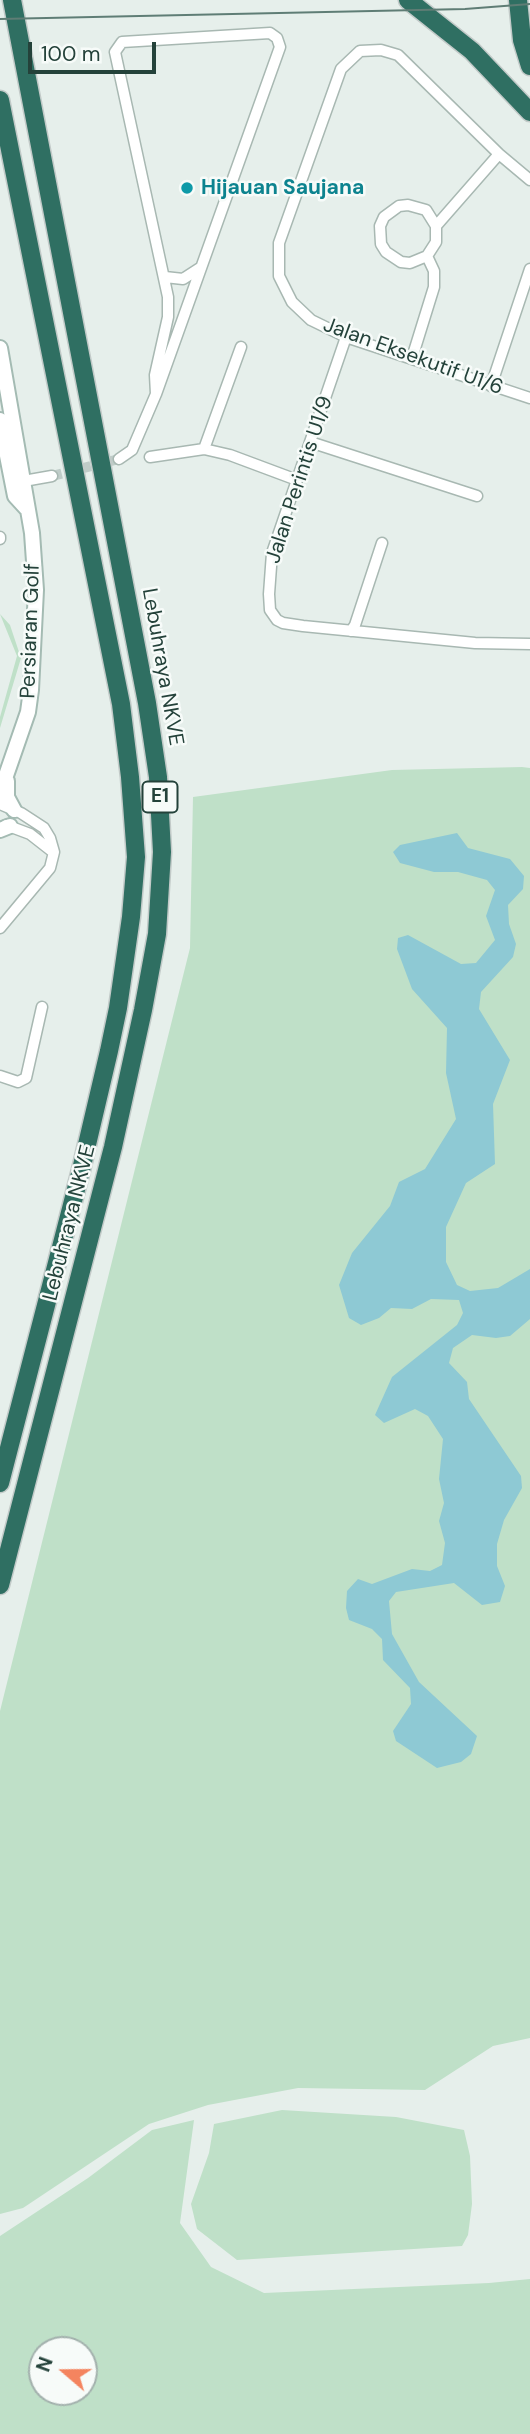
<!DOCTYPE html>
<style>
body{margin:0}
#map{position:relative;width:530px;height:2434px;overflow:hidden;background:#e6efeb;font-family:"DM Sans",sans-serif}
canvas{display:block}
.north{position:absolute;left:28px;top:2336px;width:70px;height:70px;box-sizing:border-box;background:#f7fbf9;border:2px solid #a3b1ad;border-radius:50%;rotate:290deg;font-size:19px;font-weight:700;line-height:28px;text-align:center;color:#24423a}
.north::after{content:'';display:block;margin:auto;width:24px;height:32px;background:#f4845f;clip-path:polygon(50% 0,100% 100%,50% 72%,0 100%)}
.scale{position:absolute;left:28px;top:42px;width:128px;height:32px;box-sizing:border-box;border:4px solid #24423a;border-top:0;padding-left:9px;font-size:21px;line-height:24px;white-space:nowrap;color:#24423a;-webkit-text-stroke:5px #f7fbf9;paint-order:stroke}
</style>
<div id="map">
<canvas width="530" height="2434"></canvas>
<div class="north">N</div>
<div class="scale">100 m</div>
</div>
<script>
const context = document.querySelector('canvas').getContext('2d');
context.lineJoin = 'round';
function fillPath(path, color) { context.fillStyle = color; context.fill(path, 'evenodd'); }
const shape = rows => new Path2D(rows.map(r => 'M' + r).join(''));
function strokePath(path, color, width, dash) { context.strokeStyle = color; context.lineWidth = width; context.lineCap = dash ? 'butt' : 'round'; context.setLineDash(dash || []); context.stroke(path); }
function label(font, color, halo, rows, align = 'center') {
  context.font = font + ' "DM Sans",sans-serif'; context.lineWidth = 5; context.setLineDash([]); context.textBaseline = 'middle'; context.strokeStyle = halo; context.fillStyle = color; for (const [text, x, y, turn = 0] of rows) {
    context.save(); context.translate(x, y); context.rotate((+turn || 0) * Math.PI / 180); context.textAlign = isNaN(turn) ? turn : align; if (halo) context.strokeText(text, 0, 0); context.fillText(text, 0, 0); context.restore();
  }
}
fillPath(shape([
 [0,614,10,625,21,658,0,728,0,717,17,656],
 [522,767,530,768,530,2038,493,2046,425,2090,298,2088,208,2105,149,2124,23,2208,0,2214,0,1711,190,948,193,797,392,770],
 [282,2110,396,2117,464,2130,470,2156,472,2204,468,2235,462,2246,237,2260,197,2229,191,2204,209,2153,214,2124],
 [194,2120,180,2223,211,2267,264,2293,489,2283,530,2279,530,2434,0,2434,0,2236,88,2178,152,2130],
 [42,2350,84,2350,84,2392,42,2392]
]), '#bfe0c8');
fillPath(shape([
 [457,833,468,848,510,859,524,876,523,889,508,905,509,924,516,944,513,957,481,992,479,1009,510,1060,493,1104,495,1164,466,1183,446,1227,446,1262,457,1285,470,1291,498,1288,530,1269,530,1319,510,1336,496,1338,472,1335,453,1348,449,1363,467,1382,469,1399,521,1476,522,1488,504,1520,497,1544,497,1566,505,1586,500,1602,482,1605,454,1583,396,1592,389,1601,392,1634,419,1682,477,1736,471,1754,461,1762,437,1768,396,1741,393,1731,411,1704,410,1688,383,1660,382,1639,372,1629,349,1620,346,1608,347,1591,358,1579,372,1584,412,1569,430,1571,442,1565,445,1543,439,1521,444,1503,439,1479,443,1439,428,1416,415,1409,384,1423,375,1415,392,1377,457,1325,463,1313,459,1300,431,1299,412,1309,391,1308,379,1318,361,1325,349,1318,339,1285,352,1253,390,1206,399,1182,425,1169,456,1119,446,1073,447,1028,412,989,397,949,398,938,408,935,461,964,476,963,495,940,486,916,495,890,487,880,458,872,434,872,400,863,393,852,400,845]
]), '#8ec9d4');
strokePath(shape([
 [52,476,119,459]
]), '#bfccc8', 10, [10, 5]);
const street = shape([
 [530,180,499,154,398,55,381,50,360,51,341,69,279,243,279,276,292,302,311,320,346,337,530,398],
 [436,226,426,210,408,205,399,206,384,217,380,226,381,244,386,252,401,262,410,263,427,256,436,242,436,226,499,154],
 [165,277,183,279,200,268],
 [346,337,272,553,269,594,270,610,277,620,283,623,303,626,475,643,530,644],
 [412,358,434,287,434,271,427,256],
 [491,386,530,269],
 [310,442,477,496],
 [204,449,241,347],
 [150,457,204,449,230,455,297,480],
 [119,459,132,450,156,394,280,47,277,38,270,33,122,42,115,52,168,297,168,317,155,375,156,394],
 [18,482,52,476],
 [0,537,0,539],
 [351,631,355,625,382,543],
 [0,804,21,813,44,828,50,838,54,852,50,868,0,928],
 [6,825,30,834,53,852],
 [0,1076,18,1082,26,1078,42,1007]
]);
const secondary = shape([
 [0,348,32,533,36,590,31,690,28,712,0,793],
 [0,420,15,496,26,508],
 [7,781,7,797,14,810],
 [0,830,10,826]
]);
const highway = shape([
 [408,0,472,51,530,112],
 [518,0,522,40,530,66],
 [0,100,121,704,130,777,136,857,131,917,118,1008,109,1051,81,1170,0,1483],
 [0,1585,113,1147,143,1010,157,934,162,852,158,777,147,703,12,0]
]);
strokePath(street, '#a8b8b2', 13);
strokePath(secondary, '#a4bbb3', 18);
strokePath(highway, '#c2cac8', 21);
strokePath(street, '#fff', 10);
strokePath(secondary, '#fff', 14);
strokePath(highway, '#2f6f62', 18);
strokePath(shape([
 [0,19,465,9,530,4]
]), '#5f7d75', 2);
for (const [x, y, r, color] of [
 [187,188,7,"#0f9aa8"]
]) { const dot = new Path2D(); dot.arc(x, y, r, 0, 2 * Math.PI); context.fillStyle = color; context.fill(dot); strokePath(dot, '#f7fbf9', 2.5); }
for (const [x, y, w] of [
 [160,797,35]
]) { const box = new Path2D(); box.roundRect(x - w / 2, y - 15.5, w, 31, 5); context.fillStyle = '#f7fbf9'; context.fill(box); strokePath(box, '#24423a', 2); }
label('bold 19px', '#24423a', null, [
 ["E1",160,797]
]);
label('bold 21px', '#0d838f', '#f7fbf9', [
 ["Hijauan Saujana",201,188]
], 'left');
label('21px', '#24423a', '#f7fbf9', [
 ["Jalan Eksekutif U1/6",413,357,20],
 ["Jalan Perintis U1/9",300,480,-72],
 ["Persiaran Golf",31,631,-88],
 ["Lebuhraya NKVE",162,667,80],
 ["Lebuhraya NKVE",70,1223,-76]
]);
</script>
